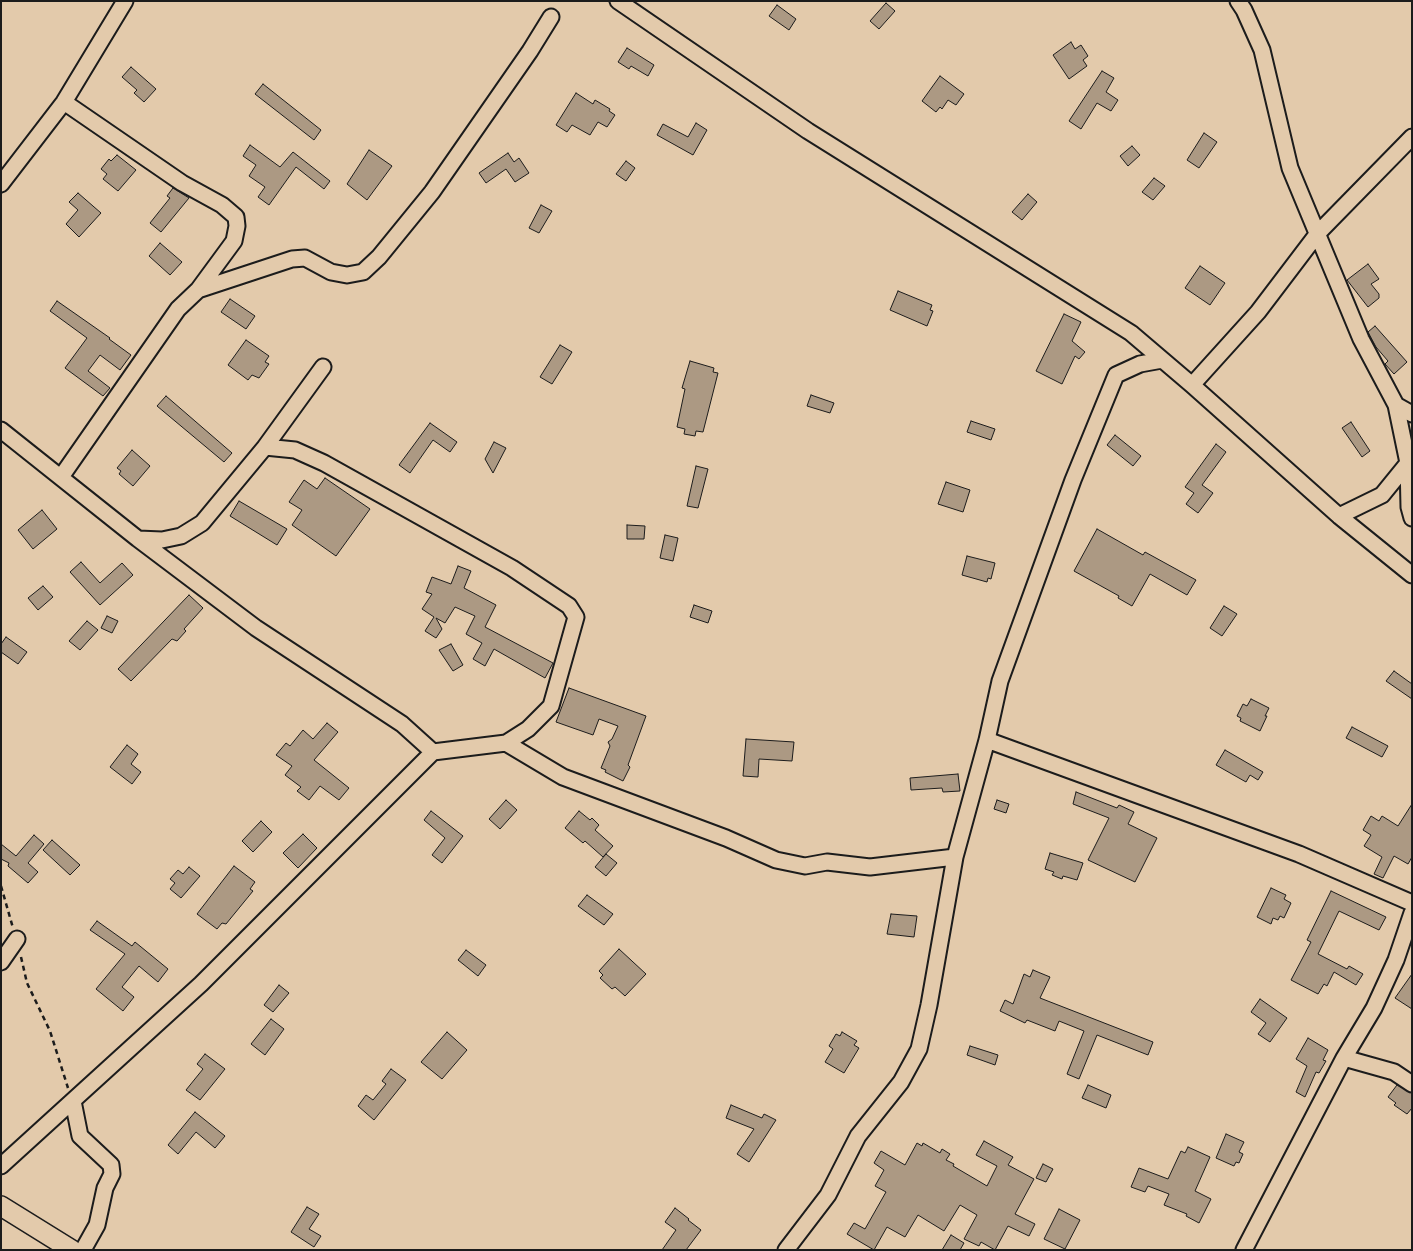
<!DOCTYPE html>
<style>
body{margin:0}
#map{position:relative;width:1413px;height:1251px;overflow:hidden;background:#e3caab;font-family:"Indie Flower",sans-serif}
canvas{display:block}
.frame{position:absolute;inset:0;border:2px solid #1c1c1c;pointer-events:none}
</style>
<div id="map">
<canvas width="1413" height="1251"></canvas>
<div class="frame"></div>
</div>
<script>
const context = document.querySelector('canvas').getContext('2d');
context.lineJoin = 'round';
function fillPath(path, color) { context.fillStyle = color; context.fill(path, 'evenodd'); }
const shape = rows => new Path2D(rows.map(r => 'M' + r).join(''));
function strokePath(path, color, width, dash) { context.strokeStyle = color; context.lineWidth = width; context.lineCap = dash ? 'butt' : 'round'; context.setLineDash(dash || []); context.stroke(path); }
const building = shape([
 [886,3,895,11,879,29,870,21,886,3],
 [777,5,796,19,789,30,769,16,777,5],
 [1071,42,1075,49,1081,45,1088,56,1083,60,1087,66,1069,79,1053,55,1071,42],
 [627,48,654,65,648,76,631,66,629,69,618,62,627,48],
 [131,67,156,89,144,102,134,93,137,90,122,77,131,67],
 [1102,71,1114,78,1106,92,1118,100,1111,111,1097,103,1081,129,1069,121,1102,71],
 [940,76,964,94,956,105,948,100,942,109,940,107,936,112,922,101,940,76],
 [263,84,321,130,314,140,255,94,263,84],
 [576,93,593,104,595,100,610,109,609,111,615,115,607,127,598,122,590,135,572,125,567,132,556,125,576,93],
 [696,123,707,130,693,155,657,135,663,124,688,137,696,123],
 [1204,133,1217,142,1199,168,1187,160,1204,133],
 [250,145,280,167,293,152,330,181,324,189,296,167,269,205,258,197,265,187,249,176,256,165,243,156,250,145],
 [1132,146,1140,155,1128,166,1120,156,1132,146],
 [369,150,392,166,367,200,347,184,369,150],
 [508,153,514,162,519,158,529,173,515,182,506,169,486,183,479,173,508,153],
 [117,155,136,170,118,191,103,179,107,174,101,169,109,159,111,161,117,155],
 [626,161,635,168,626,181,616,174,626,161],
 [1154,178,1165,186,1153,200,1142,192,1154,178],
 [173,188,189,198,161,232,150,223,170,198,167,196,173,188],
 [78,193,101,213,79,237,66,224,78,210,69,202,78,193],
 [1028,194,1037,202,1022,220,1012,212,1028,194],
 [541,205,552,211,539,233,529,228,541,205],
 [160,243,182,262,170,275,149,256,160,243],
 [1368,264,1379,279,1371,284,1379,294,1379,298,1368,307,1347,280,1368,264],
 [1200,266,1225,283,1210,305,1185,288,1200,266],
 [898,291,932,305,930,310,933,311,927,326,890,310,898,291],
 [230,299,255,316,246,329,221,312,230,299],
 [57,301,110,338,109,339,131,355,120,370,100,355,88,371,110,388,103,396,65,368,87,338,50,311,57,301],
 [1064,314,1081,322,1072,341,1085,352,1079,359,1075,356,1062,384,1036,371,1064,314],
 [1375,326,1407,362,1394,374,1385,364,1388,361,1376,347,1368,332,1375,326],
 [246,340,269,356,265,362,269,364,259,378,252,375,248,380,228,365,246,340],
 [560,345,572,352,552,384,540,377,560,345],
 [690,361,714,368,713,372,718,373,703,432,696,431,695,436,684,434,685,429,677,427,685,389,682,388,690,361],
 [811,395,834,403,830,413,807,406,811,395],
 [166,396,232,453,224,462,157,406,166,396],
 [971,421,995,429,991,440,967,432,971,421],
 [1351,422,1370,451,1362,457,1342,428,1351,422],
 [430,423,457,442,450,452,433,440,410,473,399,465,430,423],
 [1115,435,1141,456,1133,466,1107,445,1115,435],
 [494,442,506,448,493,473,485,459,494,442],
 [1216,444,1226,452,1202,485,1213,493,1198,513,1186,504,1194,493,1185,487,1216,444],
 [132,450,150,466,133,486,119,474,121,471,117,468,132,450],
 [696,466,708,469,698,508,687,506,696,466],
 [325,478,370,509,336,556,292,525,302,510,289,502,304,480,317,489,325,478],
 [946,482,970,490,963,512,938,504,946,482],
 [239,501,287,529,277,545,230,516,239,501],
 [42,510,57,529,33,549,18,530,42,510],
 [627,525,645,526,644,539,627,539,627,525],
 [1097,529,1143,555,1145,552,1196,580,1187,595,1150,574,1132,606,1118,598,1119,596,1074,571,1097,529],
 [665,535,678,538,673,561,660,558,665,535],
 [967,556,995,563,991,579,988,578,987,582,962,575,967,556],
 [81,562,100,583,122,563,133,575,100,605,70,572,81,562],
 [458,566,471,571,464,588,496,605,485,627,553,663,545,678,494,649,485,666,473,659,482,643,466,634,475,616,455,607,445,623,436,618,442,629,436,638,425,631,434,617,422,609,432,594,426,592,432,577,451,584,458,566],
 [43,586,53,597,38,610,28,598,43,586],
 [189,595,203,608,184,629,186,631,177,641,172,639,131,681,118,669,189,595],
 [694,605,712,611,708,623,690,617,694,605],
 [1224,606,1237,614,1222,636,1210,628,1224,606],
 [107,616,118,621,112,633,101,628,107,616],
 [87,621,98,630,80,650,69,641,87,621],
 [6,637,27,652,18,664,1,652,1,644,6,637],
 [451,644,463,665,453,671,439,650,451,644],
 [1394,671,1412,684,1412,699,1386,681,1394,671],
 [569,688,646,716,628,765,630,767,623,781,605,772,606,770,601,768,610,746,608,742,612,739,618,726,599,719,593,735,556,722,569,688],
 [1251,699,1269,708,1265,716,1267,716,1260,731,1240,721,1241,718,1237,716,1243,704,1247,706,1251,699],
 [327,723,338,732,314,760,349,788,339,800,320,786,309,800,297,791,301,787,285,775,292,766,276,755,286,743,290,746,303,730,313,739,327,723],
 [1352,727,1388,746,1382,757,1346,738,1352,727],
 [746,739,794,742,792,761,759,759,758,777,743,776,746,739],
 [127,745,138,754,131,764,141,772,132,784,110,767,127,745],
 [1225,750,1263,772,1258,780,1250,775,1246,782,1216,765,1225,750],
 [958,774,960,791,943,792,942,788,911,790,910,778,958,774],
 [1076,792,1117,808,1119,805,1134,812,1128,824,1157,838,1135,882,1088,860,1109,818,1073,804,1076,792],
 [506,800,517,810,500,829,489,819,506,800],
 [997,800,1009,804,1006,813,994,809,997,800],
 [1412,804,1412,857,1408,864,1394,856,1383,878,1374,874,1382,857,1364,846,1371,835,1363,830,1371,816,1379,821,1382,816,1398,826,1412,804],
 [431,811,463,836,442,863,432,855,445,838,424,820,431,811],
 [579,811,590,820,592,818,599,825,595,830,613,846,603,857,585,841,583,843,565,828,579,811],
 [261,821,272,832,253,852,242,841,261,821],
 [303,834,317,848,298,868,283,853,303,834],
 [34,835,44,844,28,863,38,872,28,883,8,866,9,863,1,859,1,844,16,856,34,835],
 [52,840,80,865,70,875,43,850,52,840],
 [1050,853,1083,863,1077,880,1063,876,1062,879,1052,875,1054,872,1045,869,1050,853],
 [606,854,617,863,606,876,595,867,606,854],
 [234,866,255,882,250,889,253,891,226,924,222,923,217,929,197,914,234,866],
 [189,867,200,876,181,898,170,889,175,883,170,879,178,870,183,874,189,867],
 [1271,888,1286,895,1284,899,1291,903,1284,918,1280,916,1278,920,1273,918,1271,924,1257,917,1271,888],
 [1331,891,1386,917,1379,930,1339,911,1318,954,1347,969,1349,966,1363,974,1356,985,1334,972,1327,986,1324,984,1318,994,1291,980,1311,942,1307,940,1331,891],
 [587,895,613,914,604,925,578,906,587,895],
 [891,914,917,916,914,937,887,934,891,914],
 [97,921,132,946,135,942,168,969,158,982,139,966,122,987,134,997,123,1011,96,989,125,954,90,930,97,921],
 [619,949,646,974,625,996,615,987,612,989,600,978,603,975,599,971,619,949],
 [466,950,486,965,478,976,458,960,466,950],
 [1033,970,1050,977,1040,998,1153,1042,1148,1055,1097,1035,1079,1079,1067,1074,1084,1031,1059,1021,1055,1031,1027,1020,1025,1023,1000,1011,1005,1000,1013,1004,1024,974,1030,977,1033,970],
 [1412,974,1412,1009,1395,998,1412,974],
 [279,985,289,993,273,1012,264,1005,279,985],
 [1260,999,1287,1018,1270,1042,1258,1034,1266,1023,1251,1012,1260,999],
 [271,1019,284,1029,265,1055,251,1044,271,1019],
 [447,1032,467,1050,442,1079,421,1062,447,1032],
 [842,1032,857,1041,854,1045,859,1048,844,1073,825,1062,833,1049,829,1046,836,1034,840,1036,842,1032],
 [1308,1038,1328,1050,1323,1060,1326,1061,1319,1073,1316,1072,1305,1097,1296,1092,1307,1066,1296,1059,1308,1038],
 [970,1046,998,1055,995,1065,967,1055,970,1046],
 [205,1054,225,1069,200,1100,186,1090,203,1069,197,1064,205,1054],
 [391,1069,406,1080,374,1120,358,1106,366,1095,373,1100,386,1084,382,1081,391,1069],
 [1088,1085,1111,1095,1106,1108,1082,1098,1088,1085],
 [1397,1085,1412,1093,1412,1108,1407,1114,1394,1105,1396,1103,1388,1097,1397,1085],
 [731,1105,762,1118,764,1114,776,1120,749,1162,737,1154,754,1129,726,1118,731,1105],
 [195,1112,225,1136,215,1148,196,1132,178,1154,168,1145,195,1112],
 [1226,1134,1244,1142,1239,1152,1243,1154,1239,1163,1236,1162,1234,1166,1216,1158,1226,1134],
 [984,1141,1013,1157,1008,1165,1034,1179,1015,1214,1035,1224,1029,1236,1008,1226,995,1250,981,1242,979,1246,964,1239,977,1215,960,1205,944,1231,918,1215,905,1237,887,1227,874,1250,847,1234,854,1223,865,1229,886,1192,875,1186,884,1170,874,1163,881,1151,905,1165,917,1143,922,1146,923,1143,940,1153,942,1149,950,1154,946,1160,954,1164,953,1166,987,1186,997,1166,976,1155,984,1141],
 [1188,1147,1210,1157,1195,1191,1211,1199,1199,1223,1186,1216,1187,1214,1164,1205,1169,1194,1148,1186,1145,1192,1131,1187,1139,1168,1168,1179,1181,1151,1185,1153,1188,1147],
 [1043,1164,1053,1169,1046,1182,1036,1178,1043,1164],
 [307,1207,319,1214,309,1229,321,1236,314,1247,291,1232,307,1207],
 [675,1208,689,1219,688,1220,701,1230,686,1250,662,1250,676,1230,665,1222,675,1208],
 [1059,1209,1080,1220,1065,1249,1044,1239,1059,1209],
 [951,1235,964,1243,960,1250,942,1250,951,1235]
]);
fillPath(building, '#ac9983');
strokePath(building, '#1c1c1c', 1);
const minor = shape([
 [618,1,808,131,1131,333,1192,385,1339,516,1412,575],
 [1238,1,1244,10,1262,50,1290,168,1361,339,1396,405,1412,414],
 [1,184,64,102,125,1],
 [198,290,292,259,305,258,331,272,347,275,363,272,379,257,432,192,530,51,551,17],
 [1192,385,1258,312,1318,233,1412,137],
 [1396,405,1408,463,1409,507,1412,518],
 [1,430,138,539,256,628,402,724,433,752,506,743,563,777,726,838,776,860,805,866,827,862,870,867,955,857],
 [265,447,295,450,324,463,512,568,569,606,576,617,551,706,528,729,506,743],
 [61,477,178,309,198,290,234,241,237,226,236,217,222,205,182,183,64,102],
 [1339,516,1382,495,1408,463],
 [138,539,162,540,181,536,202,523,265,447,323,367],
 [987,740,1299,854,1412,903],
 [1,962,17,939],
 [1344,1058,1394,1072,1412,1084],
 [73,1101,80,1136,111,1165,112,1174,105,1188,97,1225,83,1250],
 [1,1166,201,984,433,752],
 [786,1250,828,1195,858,1136,901,1082,919,1049,929,1005,955,857,987,740,1000,681,1073,480,1116,375,1140,364,1162,360],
 [1244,1250,1344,1058,1374,1008,1396,960,1412,913]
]);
const tertiary = shape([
 [1,1206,72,1250]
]);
strokePath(minor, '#1c1c1c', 19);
strokePath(tertiary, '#1c1c1c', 22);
strokePath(shape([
 [1,886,13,928],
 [21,957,27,983,50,1031,68,1088]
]), '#1c1c1c', 2.5, [5, 4]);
strokePath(minor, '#e3caab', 15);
strokePath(tertiary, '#e3caab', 19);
</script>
